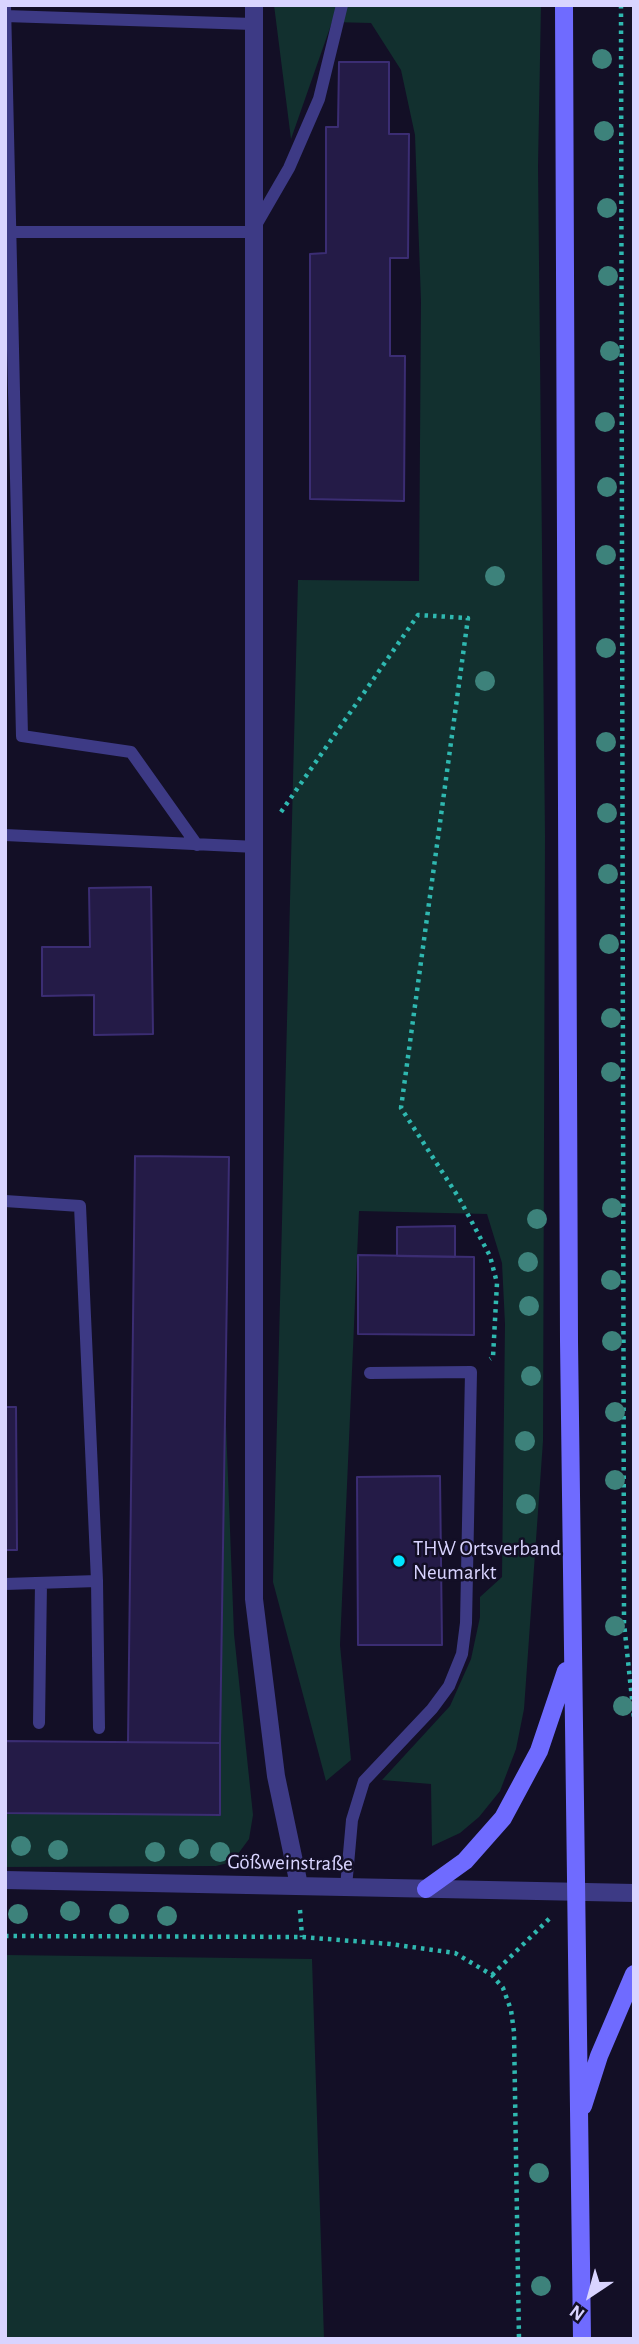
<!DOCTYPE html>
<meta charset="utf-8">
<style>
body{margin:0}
#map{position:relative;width:639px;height:2344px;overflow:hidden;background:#130f26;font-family:"Alegreya Sans",sans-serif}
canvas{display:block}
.frame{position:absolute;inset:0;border:7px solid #d9d4ff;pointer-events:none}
.north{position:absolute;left:555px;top:2260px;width:70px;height:70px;-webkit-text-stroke:5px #130f26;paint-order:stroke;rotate:216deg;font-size:19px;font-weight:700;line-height:28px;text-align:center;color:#d9d4ff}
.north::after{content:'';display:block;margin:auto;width:24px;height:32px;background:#d9d4ff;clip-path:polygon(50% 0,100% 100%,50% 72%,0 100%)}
</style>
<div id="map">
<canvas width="639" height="2344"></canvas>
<div class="frame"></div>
<div class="north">N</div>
</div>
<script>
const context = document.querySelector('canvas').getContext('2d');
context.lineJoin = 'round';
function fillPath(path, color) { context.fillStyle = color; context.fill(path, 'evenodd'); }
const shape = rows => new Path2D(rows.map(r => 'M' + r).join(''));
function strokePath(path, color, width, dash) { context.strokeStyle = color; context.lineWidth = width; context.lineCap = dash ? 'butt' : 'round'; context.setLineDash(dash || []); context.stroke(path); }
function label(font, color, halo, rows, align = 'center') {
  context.font = font + ' "Alegreya Sans",sans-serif'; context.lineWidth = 5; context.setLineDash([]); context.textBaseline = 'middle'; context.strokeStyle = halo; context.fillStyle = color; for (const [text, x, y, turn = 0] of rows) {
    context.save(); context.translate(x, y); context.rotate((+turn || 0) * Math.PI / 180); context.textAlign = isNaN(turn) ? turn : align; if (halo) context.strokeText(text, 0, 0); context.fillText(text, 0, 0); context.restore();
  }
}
fillPath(shape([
 [274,5,541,5,538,166,545,836,543,1441,524,1709,516,1749,500,1791,479,1817,460,1833,432,1846,431,1784,382,1780,450,1706,471,1659,480,1617,480,1597,502,1577,505,1324,502,1263,487,1214,359,1211,340,1645,351,1760,326,1781,273,1582,298,580,419,581,421,301,415,135,401,70,371,23,332,22,291,139],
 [225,1399,234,1634,253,1815,249,1839,232,1862,216,1866,5,1867,5,1813,219,1815],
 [5,1955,312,1959,324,2339,5,2339]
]), '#12302f');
const building = shape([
 [339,62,389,62,389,134,409,134,408,258,390,258,390,356,405,356,404,501,310,499,310,254,326,253,326,127,338,127,339,62],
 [151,887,153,1034,94,1035,94,995,42,996,42,947,90,947,89,888,151,887],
 [135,1156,229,1157,220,1743,128,1742,135,1156],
 [455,1226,455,1257,397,1256,397,1227,455,1226],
 [358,1255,474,1257,474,1335,358,1334,358,1255],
 [5,1407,16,1407,17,1550,5,1550,5,1407],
 [440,1476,442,1645,358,1645,357,1477,440,1476],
 [5,1741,220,1743,220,1815,5,1813,5,1741]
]);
fillPath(building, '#241b47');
strokePath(building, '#3b2d73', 2);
strokePath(shape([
 [621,5,624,1623,634,1718],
 [281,812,418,615,468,618,401,1108,459,1198,490,1256,497,1283,493,1357,490,1359],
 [300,1910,302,1937],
 [5,1936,302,1937,390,1944,455,1953,492,1975,503,1988,511,2010,514,2032,519,2339],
 [492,1975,551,1917]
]), '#2fb8b0', 4.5, [3.5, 5]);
strokePath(shape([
 [5,5,22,736,131,752,197,845],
 [5,16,253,24],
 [6,232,252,232,289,168,319,99,342,5],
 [5,835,256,847],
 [5,1201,80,1206,97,1581,5,1584],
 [97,1581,99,1728],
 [39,1723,41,1583],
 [346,1887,352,1820,364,1781,432,1709,449,1686,462,1654,466,1623,471,1372,370,1373]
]), '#3d3a85', 12);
strokePath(shape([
 [254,5,254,1599,276,1776,299,1885],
 [5,1880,634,1893]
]), '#3d3a85', 18);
strokePath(shape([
 [564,5,569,1341,582,2339],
 [426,1889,465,1861,503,1818,539,1751,566,1671],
 [583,2106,599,2056,634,1974]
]), '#6f6bff', 18);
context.fillStyle = '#3d827b';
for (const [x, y] of [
 [602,59],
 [604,131],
 [607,208],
 [608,276],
 [610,351],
 [605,422],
 [607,487],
 [606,555],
 [495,576],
 [606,648],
 [485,681],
 [606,742],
 [607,813],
 [608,874],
 [609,944],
 [611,1018],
 [611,1072],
 [612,1208],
 [537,1219],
 [528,1262],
 [611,1280],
 [529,1306],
 [612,1341],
 [531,1376],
 [615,1412],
 [525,1441],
 [615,1480],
 [526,1504],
 [615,1626],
 [623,1706],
 [21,1846],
 [189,1849],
 [58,1850],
 [155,1852],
 [220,1852],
 [70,1911],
 [18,1914],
 [119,1914],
 [167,1916],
 [539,2173],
 [541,2286]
]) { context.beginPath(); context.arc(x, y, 10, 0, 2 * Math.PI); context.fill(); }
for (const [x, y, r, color] of [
 [399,1561,7,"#00e5ff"]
]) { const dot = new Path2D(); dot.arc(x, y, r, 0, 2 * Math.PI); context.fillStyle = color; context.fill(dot); strokePath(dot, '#130f26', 2.5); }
label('21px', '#d9d4ff', '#130f26', [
 ["THW Ortsverband",413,1549],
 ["Neumarkt",413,1573]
], 'left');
label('21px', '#d9d4ff', '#130f26', [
 ["Gößweinstraße",290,1863,1]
]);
</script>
